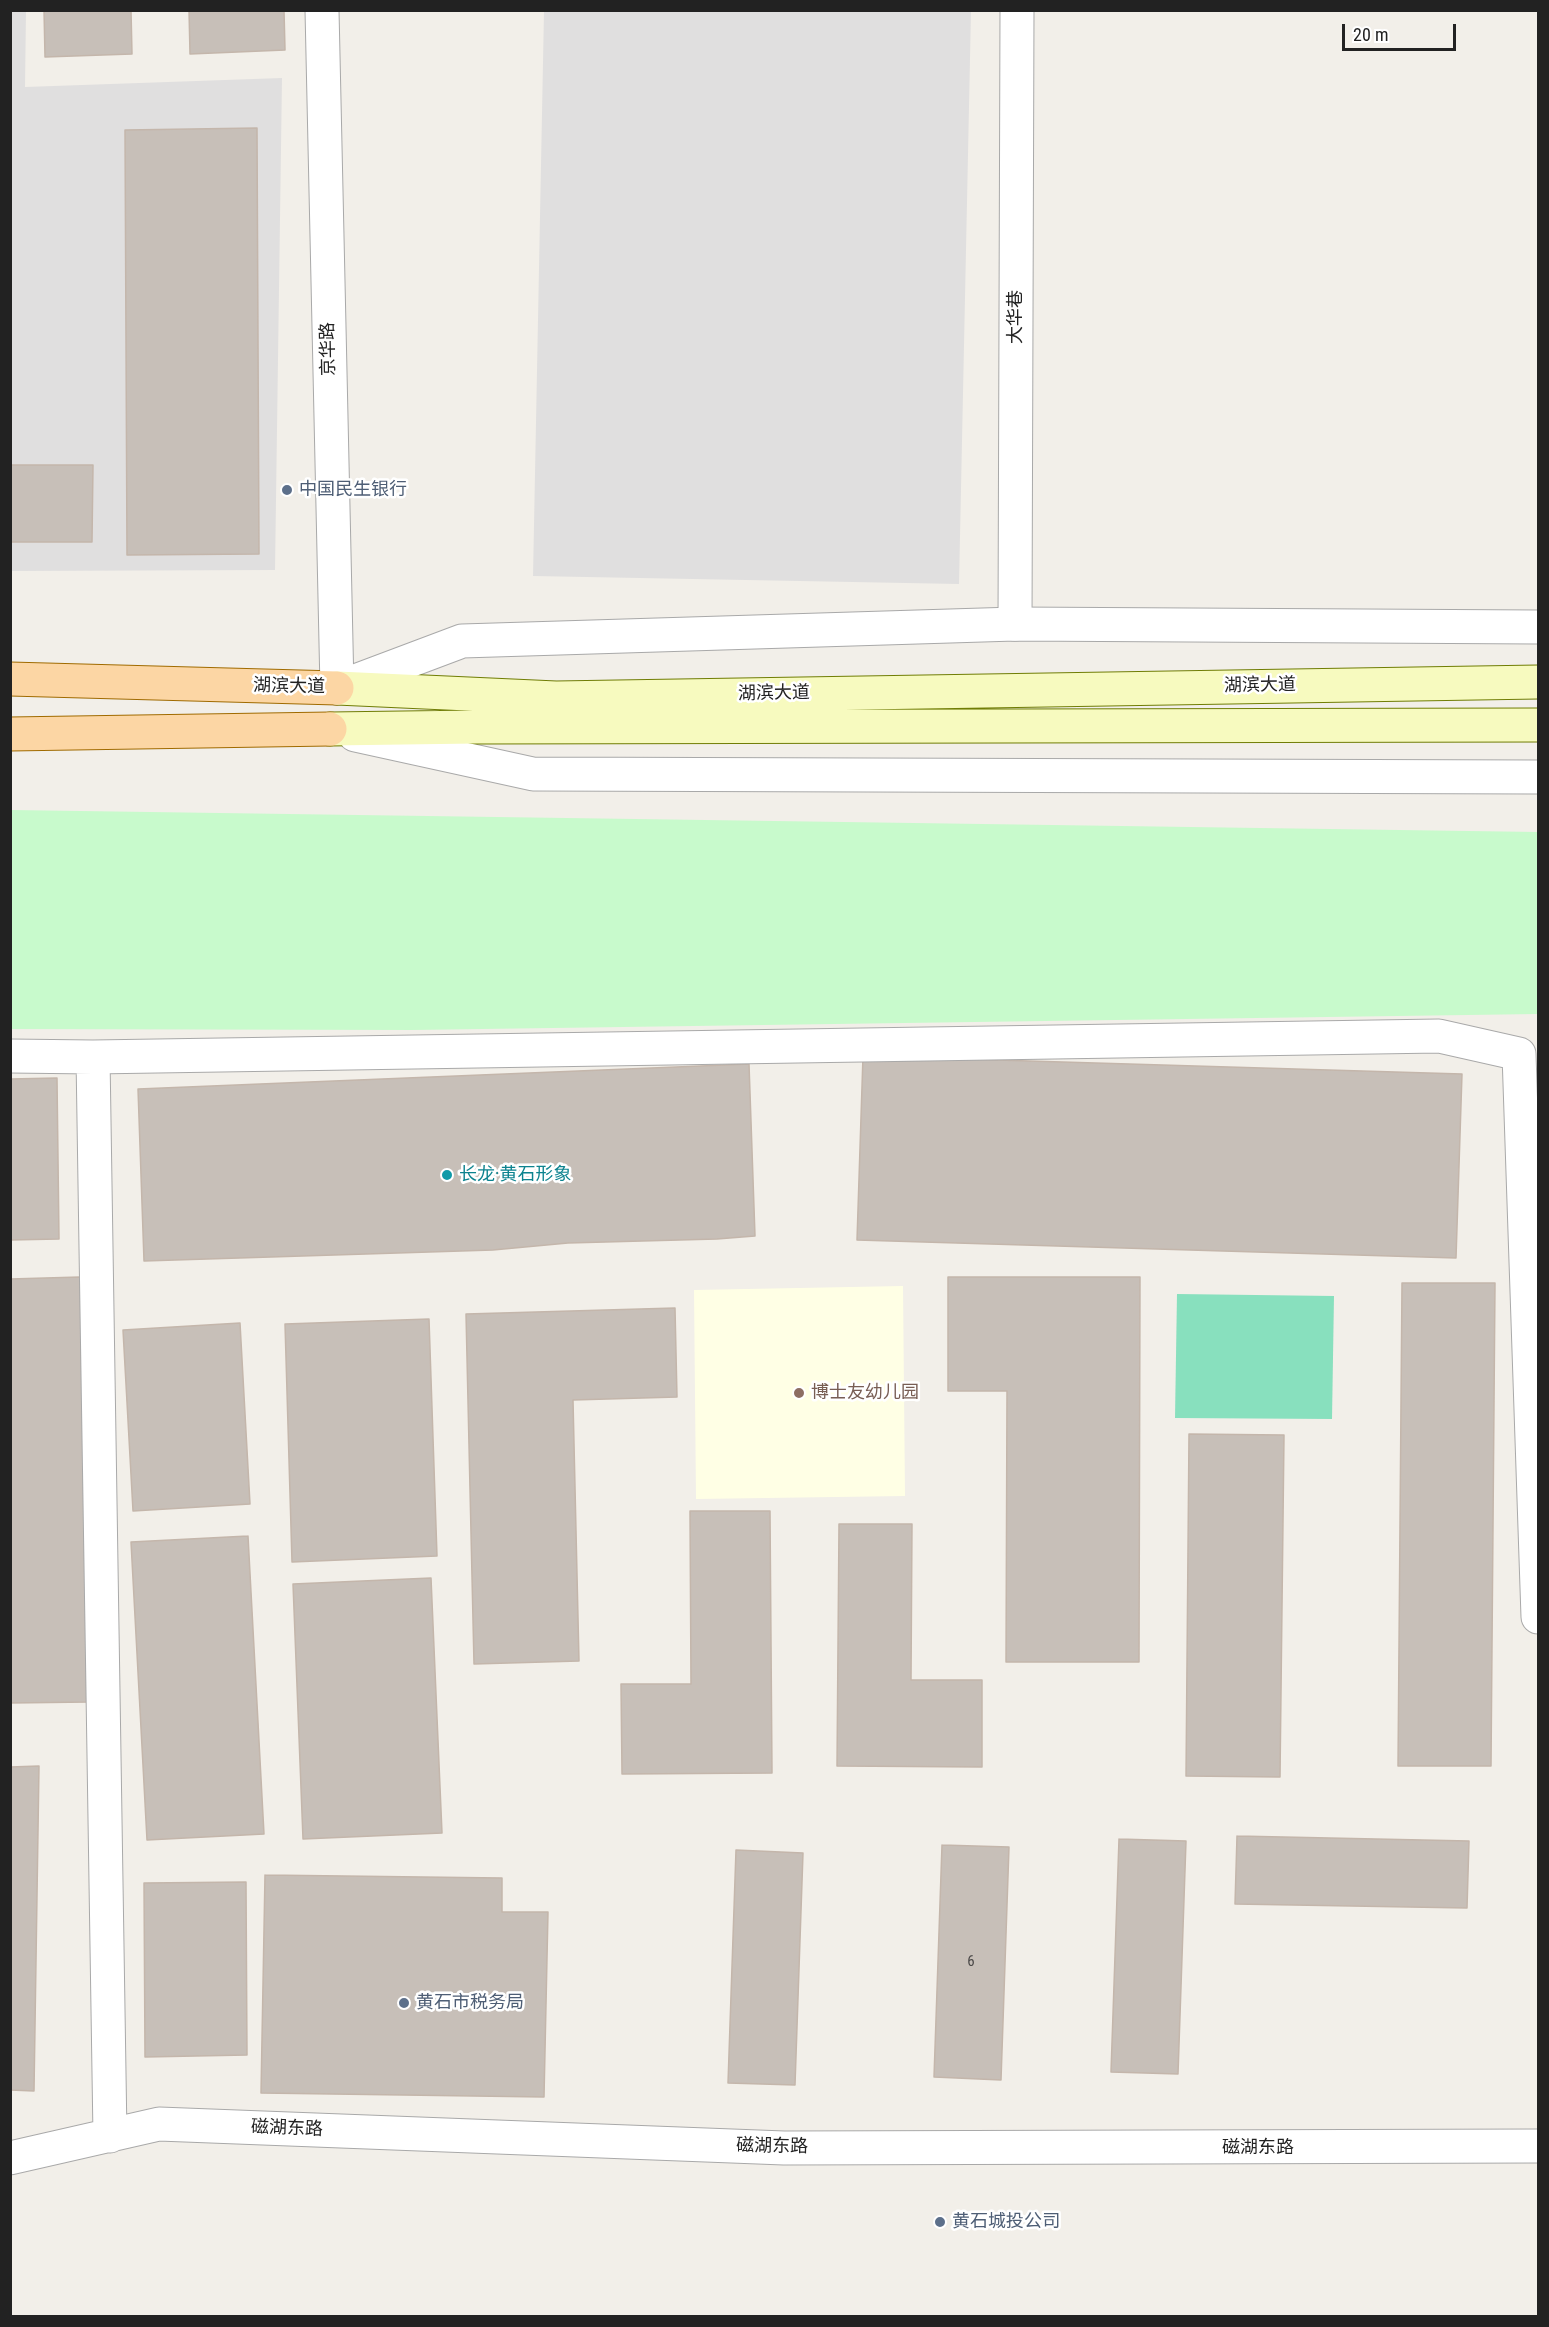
<!DOCTYPE html>
<meta charset="utf-8">
<style>
body{margin:0}
#map{position:relative;width:1549px;height:2327px;overflow:hidden;background:#f2efe9;font-family:"Roboto Condensed",sans-serif}
canvas{display:block}
.frame{position:absolute;inset:0;border:12px solid #222;pointer-events:none}
.scale{position:absolute;left:1342px;top:24px;width:114px;height:27px;box-sizing:border-box;border:3px solid #222;border-top:0;padding-left:8px;font-size:18px;line-height:21px;white-space:nowrap;color:#222;-webkit-text-stroke:4px #fff;paint-order:stroke}
</style>
<div id="map">
<canvas width="1549" height="2327"></canvas>
<div class="frame"></div>
<div class="scale">20 m</div>
</div>
<script>
const context = document.querySelector('canvas').getContext('2d');
context.lineJoin = 'round';
function fillPath(path, color) { context.fillStyle = color; context.fill(path, 'evenodd'); }
const shape = rows => new Path2D(rows.map(r => 'M' + r).join(''));
function strokePath(path, color, width, dash) { context.strokeStyle = color; context.lineWidth = width; context.lineCap = dash ? 'butt' : 'round'; context.setLineDash(dash || []); context.stroke(path); }
function label(font, color, halo, rows, align = 'center') {
  context.font = font + ' "Roboto Condensed","Noto Sans SC",sans-serif'; context.lineWidth = 5; context.setLineDash([]); context.textBaseline = 'middle'; context.strokeStyle = halo; context.fillStyle = color; for (const [text, x, y, turn = 0] of rows) {
    context.save(); context.translate(x, y); context.rotate((+turn || 0) * Math.PI / 180); context.textAlign = isNaN(turn) ? turn : align; if (halo) context.strokeText(text, 0, 0); context.fillText(text, 0, 0); context.restore();
  }
}
fillPath(shape([
 [10,11,26,11,25,87,282,78,275,570,11,571],
 [544,11,971,11,959,584,533,576]
]), '#e0dfdf');
fillPath(shape([
 [903,1286,905,1496,696,1499,694,1290]
]), '#ffffe5');
fillPath(shape([
 [11,810,1538,832,1538,1014,412,1030,11,1029]
]), '#c8facc');
fillPath(shape([
 [1177,1294,1334,1296,1332,1419,1175,1418]
]), '#88e0be');
const building = shape([
 [44,10,131,10,132,54,45,57,44,10],
 [189,10,284,10,285,50,190,54,189,10],
 [257,128,259,554,127,555,125,130,257,128],
 [10,465,93,465,92,542,10,542,10,465],
 [863,1056,1462,1074,1456,1258,857,1240,863,1056],
 [749,1064,755,1236,717,1239,568,1243,493,1250,144,1261,138,1089,749,1064],
 [57,1078,59,1239,10,1240,10,1079,57,1078],
 [80,1277,89,1702,10,1703,10,1279,80,1277],
 [948,1277,1140,1277,1139,1662,1006,1662,1007,1391,948,1391,948,1277],
 [1402,1283,1495,1283,1491,1766,1398,1766,1402,1283],
 [675,1308,677,1397,573,1400,579,1661,474,1664,466,1314,675,1308],
 [429,1319,437,1556,292,1562,285,1324,429,1319],
 [240,1323,250,1504,133,1511,123,1330,240,1323],
 [1189,1434,1284,1435,1280,1777,1186,1776,1189,1434],
 [690,1511,770,1511,772,1773,622,1774,621,1684,691,1684,690,1511],
 [839,1524,912,1524,911,1680,982,1680,982,1767,837,1766,839,1524],
 [248,1536,264,1834,147,1840,131,1542,248,1536],
 [431,1578,442,1833,303,1839,293,1584,431,1578],
 [39,1766,34,2091,10,2090,10,1767,39,1766],
 [1237,1836,1469,1841,1467,1908,1235,1904,1237,1836],
 [1119,1839,1186,1841,1178,2074,1111,2072,1119,1839],
 [942,1845,1009,1847,1001,2080,934,2077,942,1845],
 [736,1850,803,1853,795,2085,728,2083,736,1850],
 [265,1875,502,1878,502,1912,548,1912,544,2097,261,2093,265,1875],
 [246,1882,247,2055,145,2057,144,1883,246,1882]
]);
fillPath(building, '#c7bfb8');
strokePath(building, '#c4b6ab', 1.5);
const minor = shape([
 [1015,624,1017,10],
 [10,1056,93,1057,1439,1036,1519,1054,1538,1617],
 [93,1057,110,2136],
 [10,2158,159,2124,784,2148,1538,2146]
]);
const tertiary = shape([
 [322,10,337,688,462,641,1015,624,1538,627],
 [355,735,533,774,1538,777]
]);
const secondary = shape([
 [337,688,556,698,1538,682],
 [330,729,476,727,1538,725]
]);
const primary = shape([
 [10,679,337,688],
 [10,734,330,729]
]);
strokePath(minor, '#a9a9a9', 35);
strokePath(tertiary, '#a9a9a9', 35);
strokePath(secondary, '#707d05', 35);
strokePath(primary, '#a06b00', 35);
strokePath(minor, '#fff', 33);
strokePath(tertiary, '#fff', 33);
strokePath(secondary, '#f7fabf', 33);
strokePath(primary, '#fcd6a4', 33);
for (const [x, y, r, color] of [
 [287,490,6,"#5c6f8a"],
 [447,1175,6,"#0f9aa8"],
 [799,1393,6,"#8d6e63"],
 [404,2003,6,"#5c6f8a"],
 [940,2222,6,"#5c6f8a"]
]) { const dot = new Path2D(); dot.arc(x, y, r, 0, 2 * Math.PI); context.fillStyle = color; context.fill(dot); strokePath(dot, '#fff', 2); }
label('15px', '#4b4948', null, [
 ["6",971,1962]
]);
label('18px', '#222', '#fff', [
 ["大华巷",1016,317,-90],
 ["京华路",329,349,-91],
 ["湖滨大道",1260,686,-1],
 ["湖滨大道",289,687,1],
 ["湖滨大道",774,694,-1],
 ["磁湖东路",287,2129,2],
 ["磁湖东路",772,2147,1],
 ["磁湖东路",1258,2148]
]);
label('18px', '#4e5e75', '#fff', [
 ["中国民生银行",299,490],
 ["黄石市税务局",416,2003],
 ["黄石城投公司",952,2222]
], 'left');
label('18px', '#0d838f', '#fff', [
 ["长龙·黄石形象",459,1175]
], 'left');
label('18px', '#785e54', '#fff', [
 ["博士友幼儿园",811,1393]
], 'left');
</script>
